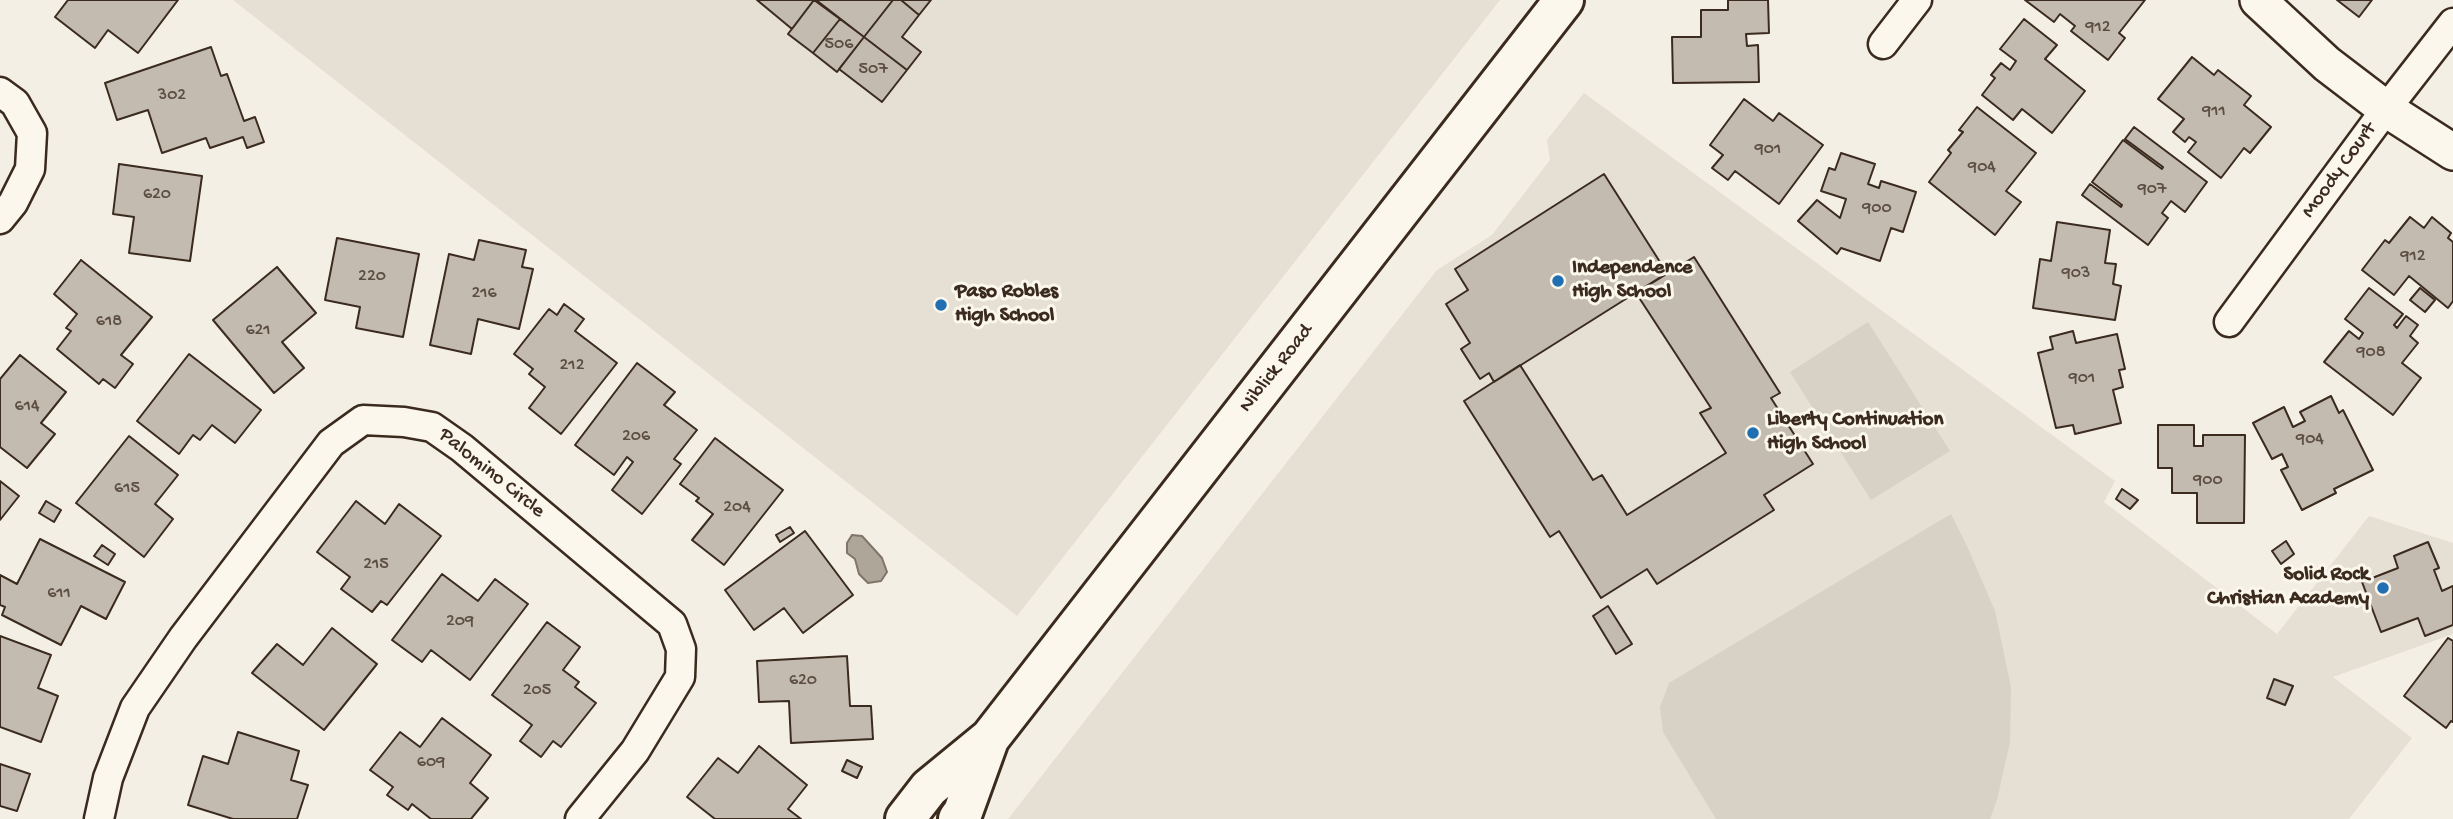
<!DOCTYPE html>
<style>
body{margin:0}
canvas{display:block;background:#f3efe4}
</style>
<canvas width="2453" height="819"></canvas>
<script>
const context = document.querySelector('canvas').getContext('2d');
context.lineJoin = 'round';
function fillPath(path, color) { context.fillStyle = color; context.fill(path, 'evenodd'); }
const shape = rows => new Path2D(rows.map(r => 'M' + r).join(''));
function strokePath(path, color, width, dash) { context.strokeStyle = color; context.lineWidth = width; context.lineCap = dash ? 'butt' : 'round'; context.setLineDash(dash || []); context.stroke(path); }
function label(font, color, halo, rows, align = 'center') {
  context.font = font + ' "Gochi Hand",sans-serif'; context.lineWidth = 6; context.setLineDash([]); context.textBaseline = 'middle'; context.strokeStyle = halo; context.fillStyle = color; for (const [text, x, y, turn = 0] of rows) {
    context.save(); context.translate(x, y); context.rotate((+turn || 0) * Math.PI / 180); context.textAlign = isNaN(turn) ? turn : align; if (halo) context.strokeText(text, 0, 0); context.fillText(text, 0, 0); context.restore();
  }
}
fillPath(shape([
 [233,0,1500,0,1017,616],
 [1584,93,2115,481,2104,502,2277,634,2369,516,2453,543,2453,634,2333,677,2412,738,2349,819,1008,819,1437,270,1492,235,1550,160,1547,140]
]), '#e5dfd4');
fillPath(shape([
 [1868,322,1950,451,1871,500,1790,372],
 [1951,514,1967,546,1995,611,2011,687,2010,742,1997,800,1990,819,1716,819,1663,732,1660,707,1669,683]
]), '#d8d1c6');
const water = shape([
 [852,535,862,536,882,558,887,572,881,581,868,583,859,574,855,559,847,553,847,543,852,535]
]);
fillPath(water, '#afa69a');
strokePath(water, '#817468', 2);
const building = shape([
 [68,0,178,0,138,53,108,30,95,48,55,17,68,0],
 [757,0,814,0,792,29,757,0],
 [814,0,840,19,813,53,788,34,814,0],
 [816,0,893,0,864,37,816,0],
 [893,0,901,0,919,15,902,37,921,52,907,70,864,37,893,0],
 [901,0,931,0,919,15,901,0],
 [1728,0,1768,0,1769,33,1746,34,1747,46,1758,45,1759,82,1673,83,1672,37,1701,37,1701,10,1728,10,1728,0],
 [2025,0,2145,0,2119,33,2125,38,2108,60,2071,31,2075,26,2060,14,2054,22,2025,0],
 [2337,0,2372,0,2359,17,2337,0],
 [840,19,864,37,837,72,813,53,840,19],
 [2024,19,2057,45,2045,59,2085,91,2052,133,2022,109,2013,120,1982,95,1995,78,1991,75,2001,63,2010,70,2016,61,2000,49,2024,19],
 [864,37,907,70,882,102,839,69,864,37],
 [211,47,221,76,227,74,244,121,255,117,264,142,247,148,243,137,210,148,206,138,162,153,148,110,117,120,105,83,211,47],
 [2192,57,2214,75,2218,70,2251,96,2244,105,2271,127,2250,153,2244,148,2221,178,2188,152,2196,142,2189,137,2185,142,2173,132,2184,119,2158,99,2192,57],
 [1744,99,1773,121,1779,113,1823,145,1779,204,1735,171,1728,180,1712,168,1723,155,1710,145,1744,99],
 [1977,107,2036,153,2006,191,2021,202,1995,235,1929,182,1951,153,1948,150,1963,132,1959,130,1977,107],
 [2134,127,2207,182,2185,212,2171,201,2162,213,2168,218,2148,245,2082,195,2090,184,2121,207,2122,205,2092,182,2123,140,2162,169,2163,167,2125,139,2134,127],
 [1841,153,1875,164,1868,184,1879,188,1881,181,1916,192,1903,232,1891,228,1880,261,1841,248,1837,254,1798,221,1817,200,1840,218,1846,199,1821,191,1829,168,1835,170,1841,153],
 [119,164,202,176,190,261,129,253,134,217,113,214,119,164],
 [1604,174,1667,273,1494,382,1489,373,1480,379,1461,349,1470,343,1446,304,1468,290,1455,269,1604,174],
 [2410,217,2424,228,2432,217,2451,233,2448,238,2453,242,2453,301,2448,308,2409,276,2394,295,2362,270,2385,240,2389,243,2410,217],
 [2057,222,2110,230,2105,263,2116,264,2113,284,2121,286,2115,320,2033,308,2040,259,2051,261,2057,222],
 [337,238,419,254,403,337,356,328,360,307,325,300,337,238],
 [479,240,526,250,522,267,533,269,519,329,478,319,471,354,430,345,449,254,474,260,479,240],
 [1694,257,1780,393,1771,398,1813,464,1764,495,1774,510,1657,584,1647,569,1601,598,1559,531,1550,537,1464,401,1520,365,1593,480,1602,475,1627,515,1726,453,1700,413,1711,408,1636,293,1694,257],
 [81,260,152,317,121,355,133,364,115,388,103,379,99,384,57,349,71,331,66,328,77,314,54,294,81,260],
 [277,267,316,313,282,342,304,368,274,393,213,320,277,267],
 [2369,288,2403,314,2394,325,2397,328,2406,316,2418,325,2410,336,2418,343,2402,363,2421,378,2393,415,2324,362,2349,331,2359,339,2363,333,2345,319,2369,288],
 [2420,288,2435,300,2425,312,2410,300,2420,288],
 [564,304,584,319,575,331,617,363,561,434,529,408,545,387,529,374,533,369,514,354,549,309,557,315,564,304],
 [2073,331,2076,343,2117,334,2125,369,2119,370,2123,387,2113,390,2121,423,2075,434,2073,425,2056,428,2038,353,2053,349,2050,337,2073,331],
 [189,354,261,410,235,443,212,425,200,440,193,435,179,454,137,421,189,354],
 [20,355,66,392,41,423,55,434,27,468,0,447,0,379,20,355],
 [637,363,675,392,664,405,697,430,674,459,681,464,642,514,612,490,633,462,627,457,614,475,575,445,637,363],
 [2331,396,2339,413,2343,410,2373,470,2334,489,2336,493,2302,510,2281,470,2288,467,2282,454,2272,459,2253,423,2284,407,2293,427,2305,421,2300,412,2331,396],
 [2158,425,2194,425,2194,446,2203,446,2203,435,2245,435,2244,523,2197,523,2197,493,2172,493,2172,468,2158,468,2158,425],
 [129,436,178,475,155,504,173,519,144,557,76,503,129,436],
 [715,438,783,490,724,565,692,540,713,514,696,501,699,498,680,484,715,438],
 [0,481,19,496,0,520,0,481],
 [2122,489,2138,500,2130,509,2116,499,2122,489],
 [46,501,61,510,54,522,39,513,46,501],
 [356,501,385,524,399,504,441,536,387,605,381,601,372,612,341,589,350,577,317,552,356,501],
 [790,527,794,533,780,542,776,535,790,527],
 [805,531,853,595,803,633,784,608,754,630,725,590,805,531],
 [40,539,125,582,106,619,81,606,61,645,2,615,5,607,0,605,0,575,17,584,40,539],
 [2286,541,2294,554,2281,564,2272,551,2286,541],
 [2428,542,2439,568,2434,570,2442,591,2453,586,2453,625,2425,636,2418,618,2381,632,2362,582,2398,568,2394,556,2428,542],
 [102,545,115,554,108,565,94,556,102,545],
 [442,574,478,601,495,579,528,604,470,680,431,650,422,662,392,640,442,574],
 [1608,606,1632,644,1616,654,1593,616,1608,606],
 [547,622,580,647,563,670,579,682,575,687,596,703,561,747,553,741,541,757,520,741,532,725,492,695,547,622],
 [332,628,377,664,324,730,252,673,277,644,303,665,332,628],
 [0,636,51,655,38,688,58,696,41,742,0,727,0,636],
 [2448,638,2453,641,2453,722,2451,721,2446,728,2404,696,2448,638],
 [847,656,850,706,871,706,873,739,791,743,789,701,759,702,757,661,847,656],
 [2274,679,2293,686,2285,705,2267,698,2274,679],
 [442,718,491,755,470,783,488,798,471,819,431,819,412,804,408,810,387,795,393,787,370,770,400,732,420,747,442,718],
 [238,732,299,751,291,780,308,785,297,819,233,819,188,805,203,756,228,764,238,732],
 [759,746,807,785,788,809,801,819,715,819,687,797,718,758,738,773,759,746],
 [847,760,862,767,857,778,842,771,847,760],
 [0,764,30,774,17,811,0,806,0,764]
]);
fillPath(building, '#c3bbb0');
strokePath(building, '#3b2a1e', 2);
const minor = shape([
 [1883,44,1917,0],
 [0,92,15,103,32,133,30,169,13,203,0,219],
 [2229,322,2386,109,2453,23],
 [99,819,108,778,135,708,183,638,331,443,363,420,404,422,432,427,462,448,672,624,681,649,680,677,635,751,580,819]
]);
const tertiary = shape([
 [2258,0,2327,64,2386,109,2453,152]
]);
const secondary = shape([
 [905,819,929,788,990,738,1564,0],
 [958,819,963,812,989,740]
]);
strokePath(minor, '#3b2a1e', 33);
strokePath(tertiary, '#3b2a1e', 40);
strokePath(secondary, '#3b2a1e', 44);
strokePath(minor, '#fbf7ec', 28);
strokePath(tertiary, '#fbf7ec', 35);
strokePath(secondary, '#fbf7ec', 38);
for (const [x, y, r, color] of [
 [1558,281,7,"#1f6fb2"],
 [941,305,7,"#1f6fb2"],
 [1753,433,7,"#1f6fb2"],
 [2383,588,7,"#1f6fb2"]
]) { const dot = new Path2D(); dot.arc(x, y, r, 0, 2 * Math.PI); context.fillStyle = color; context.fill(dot); strokePath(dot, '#fbf7ec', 2.5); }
label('18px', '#5d4e42', null, [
 ["912",2098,28],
 ["506",839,45],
 ["507",873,70],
 ["302",172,96],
 ["911",2214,112],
 ["901",1768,150],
 ["904",1982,168],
 ["907",2152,190],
 ["620",157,195],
 ["900",1877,209],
 ["912",2413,257],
 ["903",2076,274],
 ["220",372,277],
 ["216",484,294],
 ["618",109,322],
 ["621",258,331],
 ["908",2371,353],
 ["212",572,366],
 ["901",2082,379],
 ["614",27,407],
 ["206",636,437],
 ["904",2310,440],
 ["900",2208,481],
 ["615",127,489],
 ["204",737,508],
 ["215",376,565],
 ["611",59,594],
 ["209",460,622],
 ["620",803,681],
 ["205",537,691],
 ["609",431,763]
]);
label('21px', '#3b2a1e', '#fbf7ec', [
 ["Moody Court",2340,171,-54],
 ["Niblick Road",1277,369,-52],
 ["Palomino Circle",491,474,39]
]);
label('bold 21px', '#3b2a1e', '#fbf7ec', [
 ["Independence",1572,269],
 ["High School",1572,293],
 ["Paso Robles",955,293],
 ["High School",955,317],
 ["Liberty Continuation",1767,421],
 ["High School",1767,445],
 ["Solid Rock",2369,576,"right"],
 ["Christian Academy",2369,600,"right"]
], 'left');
</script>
